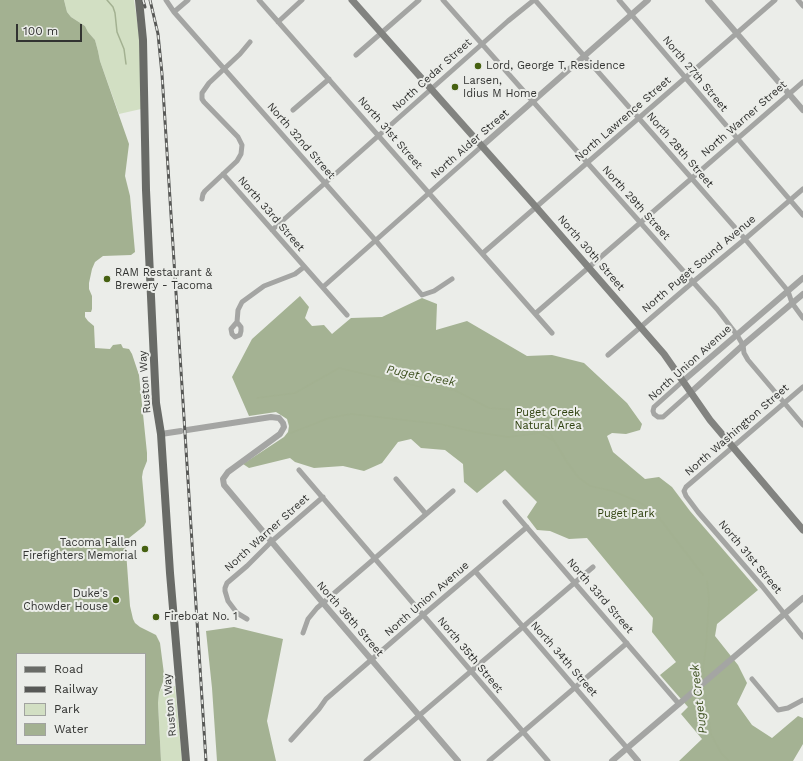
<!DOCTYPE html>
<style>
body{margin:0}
#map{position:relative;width:803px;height:761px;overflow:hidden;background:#ebede9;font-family:"Work Sans",sans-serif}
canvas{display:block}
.legend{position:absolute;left:16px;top:653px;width:130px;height:92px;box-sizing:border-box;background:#ebede9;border:1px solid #a1a39f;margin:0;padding:5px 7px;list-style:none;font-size:12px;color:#323331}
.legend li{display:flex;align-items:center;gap:8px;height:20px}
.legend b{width:20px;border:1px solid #a1a39f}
.scale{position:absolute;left:16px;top:24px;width:66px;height:18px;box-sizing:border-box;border:2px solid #323331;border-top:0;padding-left:5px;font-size:12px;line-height:14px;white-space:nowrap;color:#323331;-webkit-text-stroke:3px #ebede9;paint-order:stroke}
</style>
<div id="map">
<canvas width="803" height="761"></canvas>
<ul class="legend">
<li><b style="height:5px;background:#696b67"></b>Road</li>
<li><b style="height:5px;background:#575856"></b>Railway</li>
<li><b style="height:11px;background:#d2dfc3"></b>Park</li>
<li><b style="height:11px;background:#a3b191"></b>Water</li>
</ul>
<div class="scale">100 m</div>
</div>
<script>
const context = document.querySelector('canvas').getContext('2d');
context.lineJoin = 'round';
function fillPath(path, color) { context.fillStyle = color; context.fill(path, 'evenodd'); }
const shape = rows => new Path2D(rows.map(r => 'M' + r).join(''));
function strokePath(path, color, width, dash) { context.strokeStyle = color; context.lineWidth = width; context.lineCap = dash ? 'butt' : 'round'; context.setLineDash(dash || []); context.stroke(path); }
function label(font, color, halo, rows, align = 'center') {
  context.font = font + ' "Work Sans",sans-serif'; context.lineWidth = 4; context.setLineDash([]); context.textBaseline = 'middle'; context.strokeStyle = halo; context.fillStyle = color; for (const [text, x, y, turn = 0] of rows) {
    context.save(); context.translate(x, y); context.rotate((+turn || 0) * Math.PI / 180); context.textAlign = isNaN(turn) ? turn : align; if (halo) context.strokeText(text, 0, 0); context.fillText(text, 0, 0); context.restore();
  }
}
fillPath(shape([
 [64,0,134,0,140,40,141,109,119,114,100,61,98,51,95,40,88,32,85,26,71,17,67,12],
 [175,686,182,761,161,761,158,703,159,693,161,689]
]), '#d2dfc3');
fillPath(shape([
 [300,296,309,307,305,318,312,326,324,325,332,334,351,318,382,317,422,298,437,304,436,330,467,321,527,356,552,355,584,363,627,403,642,424,640,430,626,434,612,433,607,436,613,452,645,479,659,477,672,487,690,511,758,590,717,624,715,636,738,665,747,683,737,704,752,725,772,738,798,716,803,718,803,744,793,761,679,761,702,739,681,714,688,707,660,675,676,662,652,632,653,618,587,538,569,539,550,531,537,530,527,517,537,502,505,470,477,493,464,482,463,464,445,450,421,448,411,439,398,442,382,463,364,471,343,466,314,468,295,462,290,458,249,468,243,464,284,437,288,432,289,426,287,419,276,412,249,416,232,377,252,339],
 [234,627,283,639,267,721,276,761,217,761,212,688,206,631]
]), '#a4b293');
fillPath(shape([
 [0,0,64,0,67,12,71,17,85,26,88,32,95,40,98,51,100,61,129,144,125,176,130,196,135,252,131,255,103,256,95,262,92,269,89,283,89,289,92,296,92,309,91,312,85,312,85,317,88,321,94,326,95,348,110,349,113,345,121,344,123,348,129,349,132,354,139,375,147,453,147,461,143,471,142,477,146,522,144,526,129,538,126,544,126,551,130,606,133,619,135,623,140,627,156,635,160,643,164,674,163,682,159,693,158,703,161,761,0,761],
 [17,654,145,654,145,744,17,744]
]), '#a3b191');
strokePath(shape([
 [107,0,113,7,115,13,117,32,124,49,126,64],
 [257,398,295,393,339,368,417,386,454,390,489,408,531,411,544,424,567,462,578,477,590,486,613,491,641,503,657,515,703,575],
 [291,433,329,418,351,414,440,424,475,432,508,437,540,433,554,441],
 [704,679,703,669,706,647,709,599,707,581],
 [704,685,711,734,721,753,729,761]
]), '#a3b191', 1.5);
strokePath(shape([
 [166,0,174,12,376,241,422,295,434,291,452,279],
 [259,0,552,333],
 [443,0,717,309,737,335,743,345,744,353,748,360,803,425],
 [535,0,745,239,788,291,792,303,803,318],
 [619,0,803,215],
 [798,0,803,6],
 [174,12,188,0],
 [278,22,302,0],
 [356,55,419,0],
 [293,110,329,79],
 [223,174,347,315],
 [202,199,203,194,205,191,237,161,241,154,242,145,238,137,204,102,202,99,202,93,209,83,240,54,250,42],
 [272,230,508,21,534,0],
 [483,253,775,0],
 [323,287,482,146],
 [536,313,803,82],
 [237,322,241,327,241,331,240,335,235,337,232,334,231,329,237,322,238,310,242,302,264,286,295,274,304,267],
 [608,355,693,282,745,239,803,189],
 [683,381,654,407,653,411,654,414,658,417,663,417,690,393],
 [803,387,686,487,684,491,686,496,698,512,762,586,803,637],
 [299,470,548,761],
 [396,479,426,514],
 [505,502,679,704],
 [475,571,627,748],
 [247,619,237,613,228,601,225,591,225,588,227,583,247,566,271,542,323,497],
 [303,633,308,619,317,608,453,491],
 [752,679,778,710,788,708,803,700],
 [291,740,319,709,326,699,423,615,527,527],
 [366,761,593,567],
 [489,761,627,643]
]), '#a4a5a3', 5);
strokePath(shape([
 [708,0,803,110],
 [482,146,648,0],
 [683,381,803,278],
 [690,393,743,345,803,294],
 [187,430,271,417,279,418,283,423,284,427,280,434,228,472,223,479,224,485,323,603,458,761],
 [161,434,181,431],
 [627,748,638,761],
 [612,761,803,598]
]), '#a4a5a3', 6);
strokePath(shape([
 [352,0,536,207,664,354,710,420,803,530]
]), '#828380', 7);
strokePath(shape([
 [139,0,143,40,146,190,156,403,161,434,170,573,186,761]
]), '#696b67', 8);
const rail = shape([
 [143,0,145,7],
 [150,0,158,34,162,74,206,761]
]);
strokePath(rail, '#575856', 3);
strokePath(rail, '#ebede9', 1.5, [4.5]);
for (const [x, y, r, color] of [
 [478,66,4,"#466111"],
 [455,87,4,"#466111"],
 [107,279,4,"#466111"],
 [145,549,4,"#466111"],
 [116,600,4,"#466111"],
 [156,617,4,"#466111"]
]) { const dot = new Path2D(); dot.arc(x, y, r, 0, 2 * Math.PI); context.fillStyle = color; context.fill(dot); strokePath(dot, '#ebede9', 1.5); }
label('11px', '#323331', '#ebede9', [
 ["Lord, George T, Residence",486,66],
 ["Larsen,",463,81],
 ["Idius M Home",463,94],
 ["RAM Restaurant &",115,273],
 ["Brewery - Tacoma",115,286],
 ["Tacoma Fallen",137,543,"right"],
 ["Firefighters Memorial",137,556,"right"],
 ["Duke's",108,594,"right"],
 ["Chowder House",108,607,"right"],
 ["Fireboat No. 1",164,617]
], 'left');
label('11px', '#323331', '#ebede9', [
 ["North 27th Street",695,74,50],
 ["North Cedar Street",432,75,-42],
 ["North Lawrence Street",623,119,-41],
 ["North Warner Street",744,119,-41],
 ["North 31st Street",390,133,49],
 ["North 32nd Street",301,141,49],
 ["North Alder Street",470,144,-41],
 ["North 28th Street",680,150,49],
 ["North 29th Street",636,203,48],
 ["North 33rd Street",271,214,49],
 ["North 30th Street",591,253,49],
 ["North Puget Sound Avenue",699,264,-40],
 ["North Union Avenue",690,363,-42],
 ["Ruston Way",145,382,-94],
 ["North Washington Street",737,430,-41],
 ["North Warner Street",267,533,-42],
 ["North 31st Street",750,557,50],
 ["North 33rd Street",600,596,49],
 ["North Union Avenue",427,599,-41],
 ["North 36th Street",350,619,49],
 ["North 35th Street",470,655,50],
 ["North 34th Street",564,659,49],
 ["Ruston Way",170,705,-95]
]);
label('11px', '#304210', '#ebede9', [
 ["Puget Creek",548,413],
 ["Natural Area",548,426],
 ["Puget Park",626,514]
]);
label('italic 12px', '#3f5221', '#ebede9', [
 ["Puget Creek",421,376,11],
 ["Puget Creek",699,699,-97]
]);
</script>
